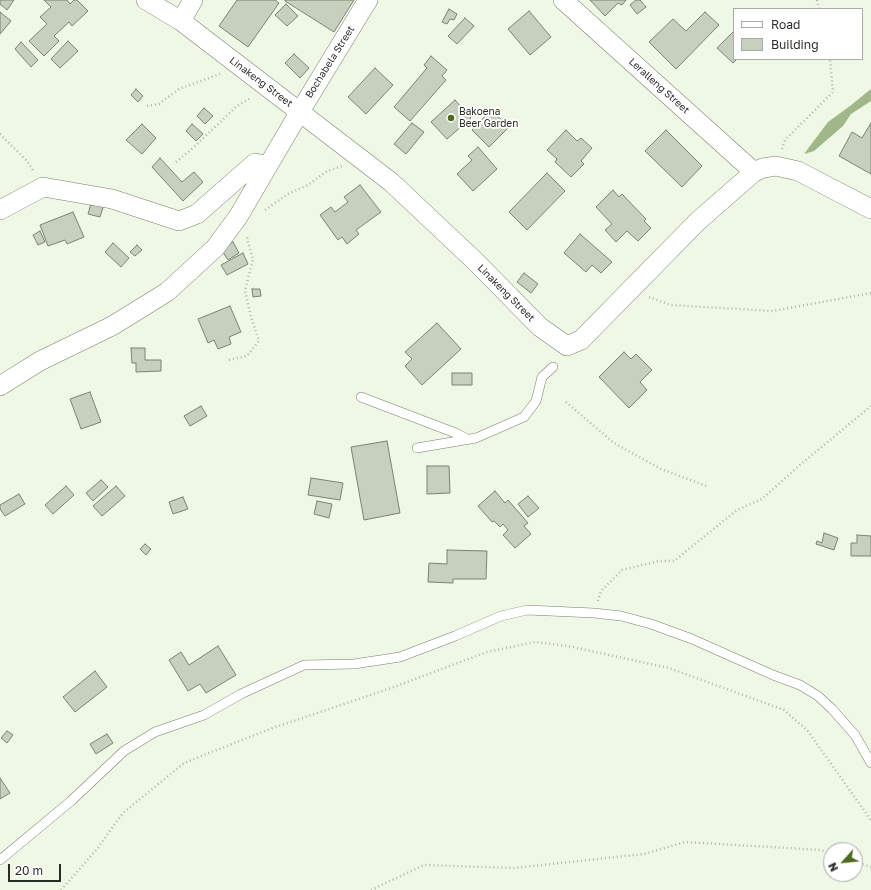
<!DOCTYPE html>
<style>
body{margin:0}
#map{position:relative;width:871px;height:890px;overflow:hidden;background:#eff7e5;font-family:"Golos Text",sans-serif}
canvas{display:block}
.legend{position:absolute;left:733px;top:8px;width:130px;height:52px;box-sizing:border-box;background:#fff;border:1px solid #aaaba9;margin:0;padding:5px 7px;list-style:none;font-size:12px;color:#2a2d27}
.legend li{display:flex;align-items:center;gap:8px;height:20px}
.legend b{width:20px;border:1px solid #aaaba9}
.north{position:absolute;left:823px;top:842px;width:40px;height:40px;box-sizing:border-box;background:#fff;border:1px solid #aaaba9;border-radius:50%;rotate:243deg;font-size:11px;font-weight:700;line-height:16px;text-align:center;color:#2a2d27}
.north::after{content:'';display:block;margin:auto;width:14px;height:18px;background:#4e6b20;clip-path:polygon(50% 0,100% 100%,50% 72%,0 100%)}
.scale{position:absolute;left:8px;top:864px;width:53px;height:18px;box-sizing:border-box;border:2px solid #2a2d27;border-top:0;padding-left:5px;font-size:12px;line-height:14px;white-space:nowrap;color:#2a2d27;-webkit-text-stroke:3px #fff;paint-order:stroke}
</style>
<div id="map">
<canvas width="871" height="890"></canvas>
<ul class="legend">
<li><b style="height:5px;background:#fff"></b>Road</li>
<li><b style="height:11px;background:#c7d0be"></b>Building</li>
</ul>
<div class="north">N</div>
<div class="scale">20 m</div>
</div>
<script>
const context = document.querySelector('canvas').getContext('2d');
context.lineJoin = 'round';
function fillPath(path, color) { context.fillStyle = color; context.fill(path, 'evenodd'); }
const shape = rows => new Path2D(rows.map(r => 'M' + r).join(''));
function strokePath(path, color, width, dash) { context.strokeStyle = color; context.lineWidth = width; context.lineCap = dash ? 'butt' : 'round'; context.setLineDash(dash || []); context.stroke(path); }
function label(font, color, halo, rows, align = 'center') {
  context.font = font + ' "Golos Text",sans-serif'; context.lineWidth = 3.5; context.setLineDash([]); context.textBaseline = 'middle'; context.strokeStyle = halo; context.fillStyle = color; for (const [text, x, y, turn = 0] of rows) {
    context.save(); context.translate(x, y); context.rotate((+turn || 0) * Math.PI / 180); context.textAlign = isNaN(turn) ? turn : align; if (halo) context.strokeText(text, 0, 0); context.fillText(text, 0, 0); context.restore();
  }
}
fillPath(shape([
 [871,89,871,101,851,114,843,126,814,151,804,154,828,122,850,106]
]), '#a2b789');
const building = shape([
 [0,0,14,0,7,10,0,4,0,0],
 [44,0,67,0,70,4,74,0,77,0,88,11,72,26,69,22,54,36,59,41,44,56,29,41,47,24,40,17,51,7,44,0],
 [237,0,275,0,279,3,248,47,219,26,237,0],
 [285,0,354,0,334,32,285,1,285,0],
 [590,0,626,0,622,5,618,3,605,16,590,0],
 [636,0,640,0,646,7,637,14,630,5,636,0],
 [286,4,298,16,287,26,275,15,286,4],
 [449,9,457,14,454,20,450,19,447,24,442,22,449,9],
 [529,11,551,37,530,55,508,29,529,11],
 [0,12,11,21,0,34,0,12],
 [705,12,719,25,676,69,649,42,673,19,686,31,705,12],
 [465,18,474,26,457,44,448,36,465,18],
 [734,31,734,59,737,59,733,63,717,48,734,31],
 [68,41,78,51,60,68,51,59,68,41],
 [21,42,38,60,31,67,15,49,21,42],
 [294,54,309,68,300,78,285,63,294,54],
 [431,56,447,70,442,76,446,80,410,121,394,107,427,68,424,65,431,56],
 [375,68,393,85,366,114,348,97,375,68],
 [136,89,143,96,138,102,131,95,136,89],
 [455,100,471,118,447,139,431,122,455,100],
 [204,108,213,116,205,124,197,116,204,108],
 [491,110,509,127,489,147,472,130,491,110],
 [412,123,424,132,406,154,394,144,412,123],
 [871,123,871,174,839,156,852,132,862,138,871,123],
 [142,124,156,138,142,154,126,140,142,124],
 [192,124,203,134,196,141,186,131,192,124],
 [566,130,577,141,581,138,592,148,581,161,584,164,571,177,555,162,557,159,547,150,566,130],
 [666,130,702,166,682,187,645,151,666,130],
 [478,147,497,169,473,191,457,174,472,160,468,156,478,147],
 [160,158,182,182,194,172,203,182,183,201,152,167,160,158],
 [547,173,565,191,527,230,509,212,547,173],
 [360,185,381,212,356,230,359,234,347,244,342,237,338,240,320,215,331,207,335,212,348,202,344,197,360,185],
 [613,190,619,197,622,194,646,219,644,221,651,228,638,241,627,231,616,242,605,230,612,224,596,207,613,190],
 [92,200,104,204,100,217,88,214,92,200],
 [73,212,84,237,67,244,65,240,48,246,40,225,73,212],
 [40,231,45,242,38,245,33,235,40,231],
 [580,234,612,262,601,273,592,265,586,272,564,253,580,234],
 [233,242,239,253,228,260,221,249,233,242],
 [113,243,129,258,121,267,105,252,113,243],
 [137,245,142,250,135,256,130,252,137,245],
 [243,253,248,264,227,275,221,265,243,253],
 [524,273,538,284,531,293,517,282,524,273],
 [252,289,260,289,261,296,253,297,252,289],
 [230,306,241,332,229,337,231,344,218,349,214,340,208,343,198,319,230,306],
 [437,323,461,349,422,385,405,366,412,359,405,352,437,323],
 [131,348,145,348,145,360,161,360,161,371,136,372,136,363,132,363,131,348],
 [624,352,631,359,636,354,652,370,640,382,647,390,629,408,599,377,624,352],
 [452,373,472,373,472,385,452,385,452,373],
 [90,392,101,422,81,429,70,399,90,392],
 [201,406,207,416,190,426,184,416,201,406],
 [387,441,400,513,364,520,351,447,387,441],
 [427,466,449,466,450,493,427,494,427,466],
 [311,478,343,483,340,500,308,495,311,478],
 [101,480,108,487,93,501,86,493,101,480],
 [66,486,74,495,53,514,45,505,66,486],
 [116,486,125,496,102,516,93,506,116,486],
 [495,491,505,503,508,500,528,523,524,526,531,534,515,548,503,535,508,530,503,524,500,527,494,521,492,522,478,506,495,491],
 [19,494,25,504,5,516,0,509,0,505,19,494],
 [528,496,539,508,528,517,518,504,528,496],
 [183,497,188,509,173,514,169,502,183,497],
 [317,501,332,504,329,518,314,514,317,501],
 [824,533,838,538,834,550,816,544,817,541,822,543,824,533],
 [857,535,871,536,871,556,851,556,851,543,857,543,857,535],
 [145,544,151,549,146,555,140,549,145,544],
 [447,550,487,551,486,579,453,579,453,583,428,582,429,563,447,564,447,550],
 [218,646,236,675,206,693,200,684,188,691,169,660,181,652,189,665,218,646],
 [95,671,107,687,75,712,63,697,95,671],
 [7,731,13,735,7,743,1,738,7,731],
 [107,734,113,743,96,754,90,744,107,734],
 [0,778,10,793,0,799,0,778]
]);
fillPath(building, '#c7d0be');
strokePath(building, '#7b8272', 1);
const lane = shape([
 [361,397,458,434,467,439],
 [417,448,476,438,524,417,536,401,542,377,553,367],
 [0,860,71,801,124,751,155,732,204,715,241,694,304,665,354,664,400,657,455,636,501,616,527,610,594,613,621,616,651,624,692,639,773,675,800,685,818,696,832,709,855,735,871,763]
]);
const street = shape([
 [146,0,181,21,391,182,475,261,540,327,567,346,581,340,698,221,754,172,763,168,776,166,798,171,871,209],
 [563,0,754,172],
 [181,21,193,0],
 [0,210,43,187,112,199,179,221,197,214,255,163,268,166],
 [0,386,40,361,112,326,167,292,215,248,238,217,296,118,368,0]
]);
strokePath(lane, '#78806f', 10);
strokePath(street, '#78806f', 20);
strokePath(shape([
 [817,0,819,9],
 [147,106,159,104,179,89,220,74],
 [0,134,27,161,34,172],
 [782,149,785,140,833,92,830,59],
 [176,162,194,147,237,106,251,98],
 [265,210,288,194,308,185,327,171,342,166],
 [649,297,671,305,773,311,871,293],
 [229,360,247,356,259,341,251,317,245,291,253,259,247,239,248,235],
 [566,402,614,443,661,469,709,487],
 [598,601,601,591,622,570,659,561,674,561,737,510,762,499,800,465,871,406],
 [855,862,871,867],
 [61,890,97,849,123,813,184,763,270,729,394,687,487,652,535,642,568,646,669,668,784,710,807,730,871,820],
 [371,890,424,865,514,868,644,854,685,842,821,850,831,854]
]), '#afb6a8', 2.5, [1, 3]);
strokePath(lane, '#fff', 9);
strokePath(street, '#fff', 19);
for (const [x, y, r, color] of [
 [451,118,4,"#4e6b20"]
]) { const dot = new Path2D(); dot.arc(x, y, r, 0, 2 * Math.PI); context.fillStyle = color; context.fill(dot); strokePath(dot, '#fff', 1.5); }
label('10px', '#2a2d27', '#fff', [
 ["Bochabela Street",330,62,-58],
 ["Linakeng Street",261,82,37],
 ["Leralleng Street",659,86,42],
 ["Linakeng Street",506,293,45]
]);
label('10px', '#2a2d27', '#fff', [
 ["Bakoena",459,112],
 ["Beer Garden",459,124]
], 'left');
</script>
